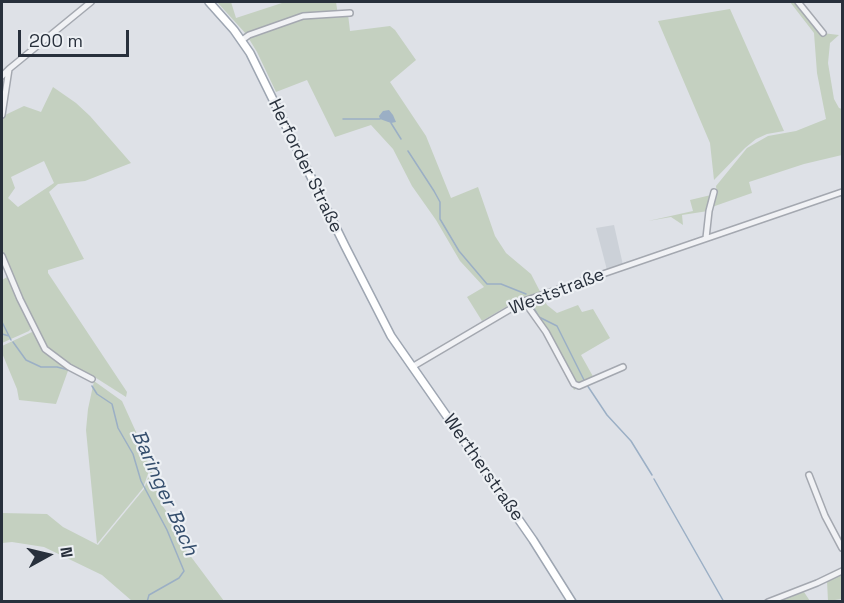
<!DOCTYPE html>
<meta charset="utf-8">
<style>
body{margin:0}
#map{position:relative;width:844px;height:603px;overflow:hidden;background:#dee1e7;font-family:"Space Grotesk",sans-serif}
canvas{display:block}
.frame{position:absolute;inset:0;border:3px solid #28303c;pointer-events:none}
.north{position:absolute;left:18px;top:525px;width:60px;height:60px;-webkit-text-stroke:4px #edf0f4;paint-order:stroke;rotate:82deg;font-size:16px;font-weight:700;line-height:24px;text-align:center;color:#28303c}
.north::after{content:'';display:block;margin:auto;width:21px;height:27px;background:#28303c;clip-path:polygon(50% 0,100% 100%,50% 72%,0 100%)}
.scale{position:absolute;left:18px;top:30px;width:111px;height:27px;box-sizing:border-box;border:3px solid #28303c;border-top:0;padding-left:8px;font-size:18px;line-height:21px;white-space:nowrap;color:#28303c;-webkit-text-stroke:4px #edf0f4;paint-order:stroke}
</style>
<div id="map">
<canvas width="844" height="603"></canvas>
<div class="frame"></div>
<div class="north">N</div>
<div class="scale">200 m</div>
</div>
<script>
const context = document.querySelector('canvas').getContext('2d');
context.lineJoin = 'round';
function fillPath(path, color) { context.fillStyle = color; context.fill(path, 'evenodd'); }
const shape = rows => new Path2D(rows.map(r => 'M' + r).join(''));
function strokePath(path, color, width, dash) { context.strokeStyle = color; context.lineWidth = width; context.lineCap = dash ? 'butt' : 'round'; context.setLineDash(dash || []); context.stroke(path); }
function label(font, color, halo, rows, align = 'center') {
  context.font = font + ' "Space Grotesk",sans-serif'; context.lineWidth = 4.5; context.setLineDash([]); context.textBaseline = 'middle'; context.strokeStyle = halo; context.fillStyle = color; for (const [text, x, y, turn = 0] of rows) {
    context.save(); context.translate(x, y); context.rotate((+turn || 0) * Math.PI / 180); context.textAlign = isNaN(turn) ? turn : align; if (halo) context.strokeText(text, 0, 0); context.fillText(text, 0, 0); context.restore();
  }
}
fillPath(shape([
 [614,225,623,265,607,270,596,228]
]), '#ccd1d8');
fillPath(shape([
 [217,2,231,2,236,18,285,2,336,2,338,15,348,14,350,31,390,26,395,30,416,60,390,82,426,136,451,198,478,187,495,236,506,253,531,274,547,305,557,313,578,305,582,312,593,309,610,338,581,355,595,380,574,390,545,333,521,298,482,321,467,297,484,287,460,261,436,220,412,186,393,149,371,125,335,137,307,80,276,92,257,52,246,34],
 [790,2,796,2,822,33,839,35,830,43,828,63,834,99,839,108,842,109,842,155,804,164,749,182,752,193,712,207,717,195,716,186,747,148,768,136,796,131,826,119,817,73,814,33],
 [730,9,784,131,767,134,756,139,745,148,714,180,710,143,658,21],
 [53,87,76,103,90,116,131,163,85,181,58,184,49,192,84,259,48,270,48,273,127,392,126,397,93,376,73,366,46,349,2,252,3,116,24,106,41,112],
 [44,161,54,183,18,207,8,198,15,188,11,177],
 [711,195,708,211,682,215,683,225,671,217,648,221,693,211,690,200],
 [9,276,31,328,29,331,2,343,2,280],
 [32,332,36,334,42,346,69,368,56,404,19,400,17,389,2,353,2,346],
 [94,381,122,401,141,443,150,468,143,488,97,544,86,430,88,409],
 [151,469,162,505,175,524,186,550,224,601,132,601,102,575,44,547,12,542,2,543,2,513,47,514,63,527,98,545,144,489],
 [842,575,842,599,828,601,827,581],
 [804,592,810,601,776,602]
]), '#c4d0c0');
fillPath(shape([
 [389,110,393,115,396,122,391,123,380,119,379,116,383,111]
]), '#9bafc5');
strokePath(shape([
 [343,119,380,119],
 [391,123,401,139],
 [408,151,434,191,440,202,440,219,459,251,487,284,501,284,526,294],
 [530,302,539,317,557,326,585,382],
 [2,322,11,340],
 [2,334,9,336],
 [13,342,26,360,41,367,57,367,69,370],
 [587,385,607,415,631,441,652,475],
 [92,386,97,394,112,404,118,428,133,454,141,481,167,530,184,571,179,578,149,595,147,602],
 [654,479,724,602]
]), '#9bafc5', 1.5);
const minor = shape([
 [798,2,823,33],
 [242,40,249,35,303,16,350,13],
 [2,76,9,69],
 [2,115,9,69,91,2],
 [706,238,709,211,714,192],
 [2,256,20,299,45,349,69,367,92,379],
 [524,301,546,332,574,384,579,386,623,367],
 [412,367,524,301,842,192],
 [809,475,825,516,842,548],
 [768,602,817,583,842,571]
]);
const major = shape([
 [209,2,234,30,250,53,345,246,391,336,533,540,572,602]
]);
strokePath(minor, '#a4a8b0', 8);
strokePath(major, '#9ea6b2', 10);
strokePath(minor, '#f1f2f5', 5);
strokePath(major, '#fff', 7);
label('18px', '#28303c', '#edf0f4', [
 ["Herforder Straße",305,166,64],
 ["Weststraße",557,292,-21],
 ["Wertherstraße",483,468,55]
]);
label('italic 20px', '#354e6d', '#edf0f4', [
 ["Baringer Bach",164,493,66]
]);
</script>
